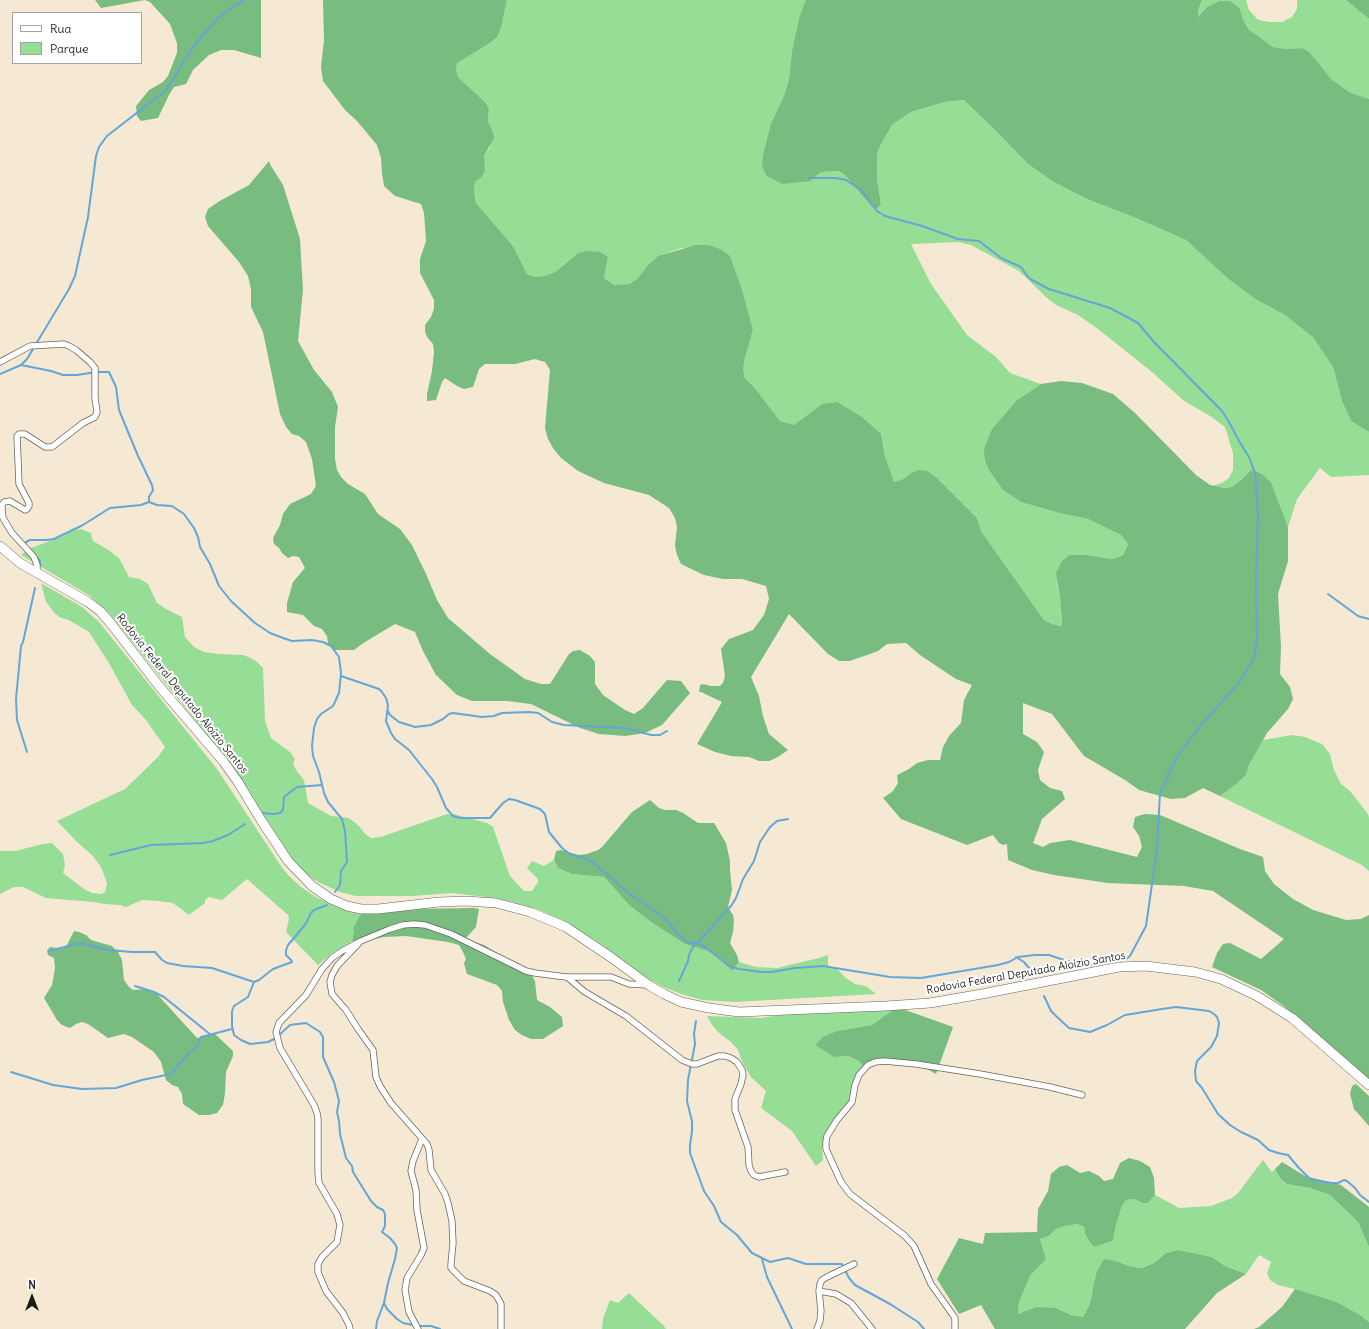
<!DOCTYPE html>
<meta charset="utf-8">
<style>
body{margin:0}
#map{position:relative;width:1369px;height:1329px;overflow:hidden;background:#f5e9d4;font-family:Delius,sans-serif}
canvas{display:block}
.legend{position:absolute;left:12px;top:12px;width:130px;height:52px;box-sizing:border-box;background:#fff;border:1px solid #a4a4a4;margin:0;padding:5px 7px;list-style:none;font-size:12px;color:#1c1c1c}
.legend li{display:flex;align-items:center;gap:8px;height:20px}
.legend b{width:20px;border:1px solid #a4a4a4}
.north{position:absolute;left:12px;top:1277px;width:40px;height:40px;-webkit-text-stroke:3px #fff;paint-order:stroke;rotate:0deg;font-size:11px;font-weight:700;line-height:16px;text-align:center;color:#1c1c1c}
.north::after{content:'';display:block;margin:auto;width:14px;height:18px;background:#1c1c1c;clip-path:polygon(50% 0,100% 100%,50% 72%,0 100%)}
</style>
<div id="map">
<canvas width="1369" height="1329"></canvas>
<ul class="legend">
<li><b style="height:5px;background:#fff"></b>Rua</li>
<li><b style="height:11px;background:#96dd96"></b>Parque</li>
</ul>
<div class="north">N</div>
</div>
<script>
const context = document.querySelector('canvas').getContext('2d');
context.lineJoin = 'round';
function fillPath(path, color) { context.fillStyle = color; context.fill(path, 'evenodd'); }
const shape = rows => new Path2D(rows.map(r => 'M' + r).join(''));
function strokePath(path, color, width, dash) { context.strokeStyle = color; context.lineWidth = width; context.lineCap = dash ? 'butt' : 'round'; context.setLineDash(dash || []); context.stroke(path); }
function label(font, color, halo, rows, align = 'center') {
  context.font = font + ' Delius,sans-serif'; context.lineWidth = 4; context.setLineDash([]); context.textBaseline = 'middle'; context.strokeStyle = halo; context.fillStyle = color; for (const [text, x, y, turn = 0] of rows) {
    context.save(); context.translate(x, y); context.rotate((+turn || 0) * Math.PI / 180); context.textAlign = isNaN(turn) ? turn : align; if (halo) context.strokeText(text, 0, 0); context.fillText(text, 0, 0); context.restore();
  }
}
fillPath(shape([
 [507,0,806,0,792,51,789,79,784,96,810,181,820,173,828,171,837,171,844,174,871,206,881,204,877,179,877,155,880,146,892,125,911,112,945,102,964,100,997,132,1028,164,1052,181,1087,199,1136,218,1186,240,1257,300,1285,315,1315,338,1333,367,1342,401,1351,421,1369,432,1369,475,1331,477,1320,468,1297,499,1288,527,1271,482,1261,473,1251,470,1241,480,1232,487,1224,488,1212,486,1222,483,1229,478,1233,470,1233,453,1225,427,1210,416,1184,401,1152,372,1098,329,1078,315,1056,305,1046,297,1019,271,971,245,959,242,911,244,931,284,967,335,996,357,1010,373,1041,384,1017,400,992,429,985,461,990,472,1003,490,1021,502,1059,513,1088,519,1121,535,1128,544,1123,555,1113,559,1101,557,1057,583,1060,598,1062,621,1061,626,1052,624,1044,620,981,531,977,518,936,477,928,471,911,473,903,479,894,482,885,456,881,434,822,404,794,425,780,421,755,388,745,378,743,370,745,358,753,330,742,289,730,256,682,248,658,256,648,265,637,279,629,284,616,285,604,278,608,257,578,253,565,264,555,272,545,276,534,277,527,274,513,246,476,203,474,191,475,182,481,178,484,156,490,147,492,129,488,122,489,109,486,103,458,77,456,69,456,63,501,28],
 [1202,0,1246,0,1249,10,1258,20,1270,22,1282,22,1292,17,1297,9,1297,0,1346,0,1369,18,1369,99,1349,92,1331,80,1302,48,1287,49,1273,47,1260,39,1249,30,1243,19,1240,9,1219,1,1207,7,1198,17,1198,11],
 [81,529,91,533,93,541,110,551,119,558,129,577,140,579,148,584,157,603,166,609,182,617,185,637,194,647,204,652,219,654,244,655,256,661,263,668,265,721,271,738,290,752,295,759,293,763,296,770,304,780,308,803,331,816,349,818,359,826,365,834,371,838,381,837,447,814,453,814,487,823,493,827,510,876,524,891,532,891,538,882,538,879,527,868,532,861,544,866,554,860,558,868,572,874,604,877,629,905,651,922,685,944,714,953,732,971,739,962,756,967,777,968,819,958,828,955,828,966,836,968,846,978,855,984,866,986,876,994,735,1002,702,1000,681,994,661,986,643,975,598,942,562,920,537,909,509,901,478,896,452,893,412,896,356,896,340,892,318,882,305,873,294,861,228,761,109,613,90,596,21,555,31,548,61,537,72,531],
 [41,583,82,607,99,622,217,769,283,869,289,876,301,887,316,897,331,904,362,912,353,928,354,933,352,941,332,953,318,965,286,932,289,919,288,915,247,879,222,900,209,897,205,900,205,903,189,915,173,903,158,901,142,900,126,907,120,905,104,904,94,902,46,898,23,887,14,887,0,894,0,851,15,851,43,844,52,843,63,854,65,865,63,873,84,889,92,893,101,894,105,892,107,883,101,867,92,855,77,842,57,821,125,789,158,757,165,747,146,720,132,705,109,663,89,632,69,620,59,617,53,611,46,602],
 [1292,735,1305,737,1322,744,1330,754,1334,770,1341,784,1350,791,1368,814,1369,818,1369,871,1362,865,1220,796,1246,775,1249,765,1263,740],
 [897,1007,872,1025,837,1031,824,1036,834,1057,848,1056,859,1061,866,1071,856,1081,851,1090,849,1102,834,1120,822,1147,823,1160,816,1166,792,1131,761,1108,766,1091,751,1077,743,1064,738,1050,732,1043,718,1032,712,1025,707,1016,761,1018,793,1013],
 [1263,1160,1272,1172,1275,1169,1281,1179,1287,1184,1310,1188,1330,1195,1358,1222,1369,1247,1369,1322,1360,1315,1295,1289,1278,1285,1270,1280,1267,1273,1271,1262,1259,1255,1246,1274,1225,1266,1212,1257,1178,1250,1166,1253,1154,1263,1142,1268,1129,1266,1116,1261,1092,1291,1089,1306,1083,1317,1071,1315,1056,1308,1018,1314,1019,1302,1030,1276,1046,1259,1040,1239,1049,1236,1056,1229,1065,1226,1078,1224,1084,1227,1085,1234,1089,1241,1094,1247,1113,1241,1116,1225,1122,1206,1126,1200,1135,1199,1142,1203,1148,1203,1155,1195,1179,1208,1211,1206,1232,1198,1238,1193],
 [629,1293,664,1326,666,1329,602,1329,603,1319,610,1300,618,1303]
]), '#96dd96');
fillPath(shape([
 [95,0,261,0,261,58,234,50,221,50,209,55,193,70,186,84,174,87,169,95,158,118,141,121,137,116,136,106,149,90,163,82,168,76,177,53,177,43,170,24,150,2,145,0,101,8],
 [323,0,507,0,501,28,497,37,488,44,457,63,456,69,458,77,486,103,489,109,488,122,492,129,494,138,484,156,485,171,481,178,475,182,474,191,476,203,513,246,527,274,534,277,545,276,555,272,565,264,578,253,587,251,600,252,608,257,604,278,615,285,629,284,637,279,648,265,658,256,696,245,709,245,722,250,730,256,742,289,753,330,745,358,743,370,745,378,755,388,780,421,794,425,822,404,837,402,862,417,881,434,885,456,894,482,903,479,911,473,919,470,928,471,936,477,977,518,981,531,1044,620,1052,624,1061,626,1062,621,1060,598,1056,573,1062,561,1070,555,1086,555,1113,559,1123,555,1128,544,1121,535,1088,519,1059,513,1021,502,1003,490,990,472,985,461,984,449,992,429,1017,400,1041,384,1061,381,1082,383,1113,394,1135,413,1196,475,1210,485,1224,488,1232,487,1241,480,1251,470,1261,473,1271,482,1288,527,1288,561,1278,594,1281,647,1280,674,1290,687,1293,699,1288,709,1267,733,1249,765,1246,775,1236,784,1220,796,1203,788,1185,798,1171,799,1139,790,1125,780,1084,756,1052,714,1023,703,1023,734,1037,742,1044,752,1038,770,1040,780,1050,788,1062,791,1065,799,1042,819,1033,843,1043,847,1050,843,1070,840,1137,857,1142,847,1139,836,1133,827,1135,817,1145,814,1160,815,1240,849,1263,857,1265,871,1274,884,1293,899,1313,910,1346,920,1361,919,1369,915,1369,1080,1285,1007,1261,990,1212,967,1217,953,1223,944,1230,943,1261,959,1284,939,1213,891,1184,886,1108,883,1054,875,1032,870,1008,860,1007,844,1003,845,999,843,993,835,967,845,901,819,883,798,893,791,898,783,897,775,909,769,917,763,928,760,940,760,943,747,949,736,961,723,964,700,972,685,956,679,920,655,906,643,887,644,878,651,867,655,850,661,839,661,828,654,789,614,751,677,759,696,763,716,769,734,788,750,778,757,769,761,759,761,749,757,731,756,715,752,697,744,722,702,701,692,699,692,700,685,703,684,711,686,720,686,723,683,725,676,721,649,729,639,753,630,764,615,769,599,766,586,742,579,723,579,704,575,681,564,677,555,675,546,677,527,675,518,669,508,649,495,604,483,578,471,561,458,553,448,548,439,545,428,550,370,545,362,535,359,515,364,485,364,479,369,473,387,464,389,457,386,445,378,442,382,436,400,427,401,427,394,432,371,434,352,433,344,427,337,425,331,425,325,431,317,434,309,434,300,420,273,420,259,426,241,424,213,421,204,395,196,384,186,382,173,381,158,377,145,357,121,345,110,323,81,321,67,324,40],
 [806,0,1202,0,1198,11,1198,17,1207,7,1219,1,1230,1,1240,9,1243,19,1249,30,1273,47,1287,49,1302,48,1309,52,1332,80,1349,92,1369,99,1369,432,1351,421,1342,401,1333,367,1314,338,1285,315,1257,300,1230,280,1186,240,1136,218,1087,199,1052,181,1028,164,997,132,964,100,945,102,911,112,892,125,880,146,877,155,877,179,881,204,876,209,871,206,844,174,838,171,828,171,820,173,810,181,782,184,767,176,762,167,763,155,771,124,784,96,789,79,792,51,800,15],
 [1346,0,1369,0,1369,18,1368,18],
 [269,161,271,166,283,185,300,239,303,290,298,341,314,370,332,392,338,407,335,427,335,459,337,470,341,477,348,484,365,494,378,514,400,529,412,545,426,574,437,600,448,618,490,654,525,679,541,684,550,684,569,654,573,651,580,650,590,656,595,662,595,684,603,695,625,710,634,714,643,708,667,680,681,681,690,693,662,725,645,733,625,736,599,734,580,728,531,704,507,701,472,701,457,695,436,675,423,651,415,632,395,624,365,642,354,650,335,650,328,644,327,636,322,629,314,626,303,615,287,612,287,603,293,582,305,568,299,557,293,556,288,558,282,553,279,548,274,544,273,538,280,525,283,514,290,504,311,494,316,486,312,459,306,442,299,436,292,434,286,427,280,414,263,332,251,307,251,289,248,276,239,262,208,226,205,217,208,209,218,202,249,185],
 [650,800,659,808,665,810,676,810,683,813,698,823,714,823,726,843,730,861,730,870,732,890,728,907,733,915,734,921,733,932,730,943,737,955,739,962,732,971,714,953,685,944,651,922,629,905,604,877,572,874,558,868,554,860,556,851,561,850,578,855,587,854,598,850,602,847,632,812],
 [474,908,479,909,476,927,465,939,484,945,531,974,535,981,537,1000,550,1007,562,1017,563,1026,543,1039,531,1039,522,1035,515,1030,509,1020,503,1002,502,991,497,985,467,974,464,963,466,959,463,952,459,945,448,942,406,936,384,937,368,940,352,941,354,933,353,928,362,912,414,909],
 [74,931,79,932,86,935,91,940,112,946,118,952,122,960,124,980,129,987,133,990,147,989,156,993,197,1038,215,1034,233,1051,233,1056,226,1072,225,1093,223,1105,217,1113,209,1115,199,1115,183,1104,182,1094,178,1087,172,1085,166,1080,161,1062,154,1052,132,1037,124,1034,108,1038,88,1024,82,1022,76,1024,70,1028,62,1025,57,1020,44,998,52,985,55,968,54,958,48,955,47,951,50,947,63,949,67,945],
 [897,1007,953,1027,936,1074,929,1070,919,1066,889,1064,873,1065,866,1071,859,1061,848,1056,834,1057,815,1045,824,1036,837,1031,872,1025],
 [1356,1084,1369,1096,1369,1126,1354,1109,1350,1094,1352,1086],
 [1129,1158,1140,1161,1150,1167,1154,1178,1155,1195,1148,1203,1142,1203,1135,1199,1126,1200,1122,1206,1116,1225,1113,1241,1094,1247,1089,1241,1085,1234,1084,1227,1078,1224,1065,1226,1056,1229,1049,1236,1040,1239,1046,1259,1030,1276,1019,1302,1018,1314,1037,1307,1056,1308,1071,1315,1083,1317,1089,1306,1097,1271,1104,1259,1116,1261,1129,1266,1142,1268,1154,1263,1166,1253,1178,1250,1212,1257,1225,1266,1246,1274,1217,1293,1185,1329,995,1329,981,1305,959,1314,937,1279,959,1238,983,1244,985,1233,1037,1232,1038,1209,1048,1191,1051,1174,1059,1167,1067,1165,1080,1173,1089,1171,1099,1176,1104,1181,1113,1179,1120,1163],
 [1282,1162,1305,1176,1341,1185,1369,1207,1369,1247,1358,1222,1330,1195,1310,1188,1287,1184,1281,1179,1275,1169],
 [1295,1289,1336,1302,1360,1315,1369,1322,1369,1329,1254,1329,1259,1327,1282,1307]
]), '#78bc7f');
strokePath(shape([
 [21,365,27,359,69,289,75,276,88,217,96,156,99,147,107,136,165,91,173,80,181,66,195,44,219,17,232,7,245,0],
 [0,374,21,365,51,371,63,375,77,375,96,372,109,372,116,387,119,410,138,456,152,485,153,490,149,497,149,502],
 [149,502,157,505,172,506,184,514,194,528,198,537,200,547,210,564,219,586,231,601,255,623,270,633,283,638,292,641,312,640,323,642,331,646,339,657,341,673,339,693,333,706,321,714,317,719,314,728,312,746,313,756,319,772,324,793,328,802,342,819,345,831,347,862,341,871,340,885,335,892],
 [26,545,25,543,26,542,30,540,47,540,54,539,83,525,110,508,141,505,149,502],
 [36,556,40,561,40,565],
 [1328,594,1358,616,1369,619],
 [341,676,379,689,382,692,386,698,388,705,386,721,391,733,395,739,409,750,432,779,437,787,446,808,453,816,460,818,490,818,503,803,509,799,515,800,540,809,545,814,549,832,562,848,570,854,584,858,594,863,627,892,658,913,666,920,684,940,691,943,697,943,705,947,729,966,739,969,761,972,772,972,795,968,823,966,890,977,921,978,998,965,1009,962,1018,957,1035,955,1049,955,1067,961,1088,965,1119,961,1126,959,1130,956,1146,926,1157,849,1160,793,1176,759,1184,747,1201,725,1238,684,1251,664,1255,655,1257,640,1256,582,1258,514,1255,473,1249,457,1239,441,1229,422,1222,411,1154,342,1138,323,1110,308,1049,289,1032,280,1028,277,1021,267,1001,258,979,241,958,239,922,226,885,216,877,211,861,190,846,180,836,178,809,178],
 [388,711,390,715,399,722,415,727,431,725,443,719,449,714,453,713,482,717,494,716,502,713,529,712,538,713,552,722,564,725,626,728,651,735,660,735,667,731],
 [27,752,17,720,16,699,21,646,23,642,35,588],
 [262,813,274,814,280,813,283,810,284,797,297,787,322,785],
 [110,855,151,845,203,843,213,841,228,835,245,824],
 [697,943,731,906,736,898,743,879,754,861,760,842,770,827,777,821,788,819],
 [49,951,80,943,109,950,132,952,155,952,162,960,167,963,183,966,212,968,254,982,259,980,273,969,292,962,291,960,286,955,286,950,288,945,305,925,311,913,314,910,327,905],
 [1016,957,1024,962,1034,974],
 [679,981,688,961,689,955,695,943],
 [254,982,248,997,234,1006,232,1011,232,1026,234,1035,241,1040,250,1044,268,1042,276,1038,290,1025,306,1023,320,1032,323,1037,323,1057,334,1082,339,1101,337,1112,339,1121,340,1134,346,1158,352,1166,353,1172,371,1201,377,1207,383,1210,385,1214,385,1226,382,1232,390,1238,395,1244,397,1248,395,1259,388,1283,384,1303,377,1321,376,1329],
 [135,986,154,992,164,997,211,1035],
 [1044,996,1051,1011,1056,1016,1069,1028,1090,1032,1107,1025,1125,1015,1162,1009,1176,1007,1209,1011,1214,1014,1217,1017,1219,1023,1217,1036,1211,1047,1197,1061,1195,1071,1196,1081,1202,1088,1218,1114,1230,1125,1241,1132,1258,1140,1269,1150,1278,1153,1288,1155,1298,1167,1309,1178,1314,1180,1332,1183,1338,1183,1344,1180,1347,1181,1355,1188,1360,1195,1369,1202],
 [696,1021,694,1034,695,1044,688,1080,687,1101,692,1121,692,1131,690,1145,690,1153,704,1191,714,1206,721,1222,737,1235,752,1253,770,1262,788,1258,806,1264,842,1264,849,1278,855,1285,890,1304,918,1322,924,1329],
 [11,1072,53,1085,82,1089,116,1088,142,1080,171,1074,189,1053,197,1047,201,1037,232,1029],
 [762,1259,767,1277,792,1329],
 [384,1303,387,1309,397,1319,403,1323,413,1325],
 [418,1326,431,1326,440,1329]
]), '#63a6d7', 2);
const minor = shape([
 [0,362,30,346,64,344,69,346,76,350,90,362,95,368,95,398,97,412,95,417,83,423,52,447,45,447,25,434,19,434,17,436,19,484,29,503,29,506,27,509,25,510,10,501,4,502,2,505,2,508,3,518,12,533,34,557,37,565,37,573],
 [358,944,337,966,332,975,330,982,332,994,346,1010,358,1029,373,1050,376,1077,380,1086,391,1103,427,1144,429,1150,431,1170,445,1194,448,1203,452,1221,453,1243,451,1264,451,1268,464,1281,490,1291,496,1295,501,1304,501,1329],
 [567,977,585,992,626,1016,682,1060,692,1064,697,1064,718,1056,725,1056,731,1058,737,1062,742,1070,743,1075,741,1084,735,1099,735,1110,748,1147,749,1165,751,1171,754,1175,759,1177,785,1172],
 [819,1291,836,1294,851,1303,872,1329],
 [350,1329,349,1325,343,1313,326,1291,318,1272,318,1264,322,1257,337,1242,340,1225,337,1214,319,1183,318,1173,318,1119,317,1113,314,1105,280,1048,276,1032,279,1023,306,995,322,969,332,958,342,951,361,941,390,929,403,925,414,924,425,925,451,934,512,964,526,971,535,973,566,977,611,977,629,984,648,985],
 [418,1329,409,1312,405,1290,407,1278,421,1255,424,1248,417,1210,416,1190,411,1171,413,1161,422,1139],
 [817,1329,820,1321,821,1311,819,1291,820,1284,822,1280,827,1277,854,1264],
 [955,1329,955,1318,931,1284,914,1246,905,1236,850,1194,841,1182,826,1149,826,1141,827,1136,837,1120,852,1102,855,1085,859,1075,868,1065,875,1062,884,1061,916,1064,980,1074,1050,1087,1082,1095]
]);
const trunk = shape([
 [0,546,20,563,88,602,100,611,112,625,159,686,223,761,238,782,261,820,288,861,312,886,331,899,347,906,361,909,378,909,439,902,466,901,496,903,530,912,566,927,612,958,650,986,664,994,681,1002,709,1008,739,1012,886,1006,930,1003,982,994,1119,967,1146,966,1195,972,1221,979,1257,996,1292,1018,1369,1085]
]);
strokePath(minor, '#68645c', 7);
strokePath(trunk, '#68645c', 10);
strokePath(minor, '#fff', 5.5);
strokePath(trunk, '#fff', 9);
label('11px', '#1c1c1c', '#fff', [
 ["Rodovia Federal Deputado Aloízio Santos",182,694,51],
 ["Rodovia Federal Deputado Aloízio Santos",1026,973,-10]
]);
</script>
